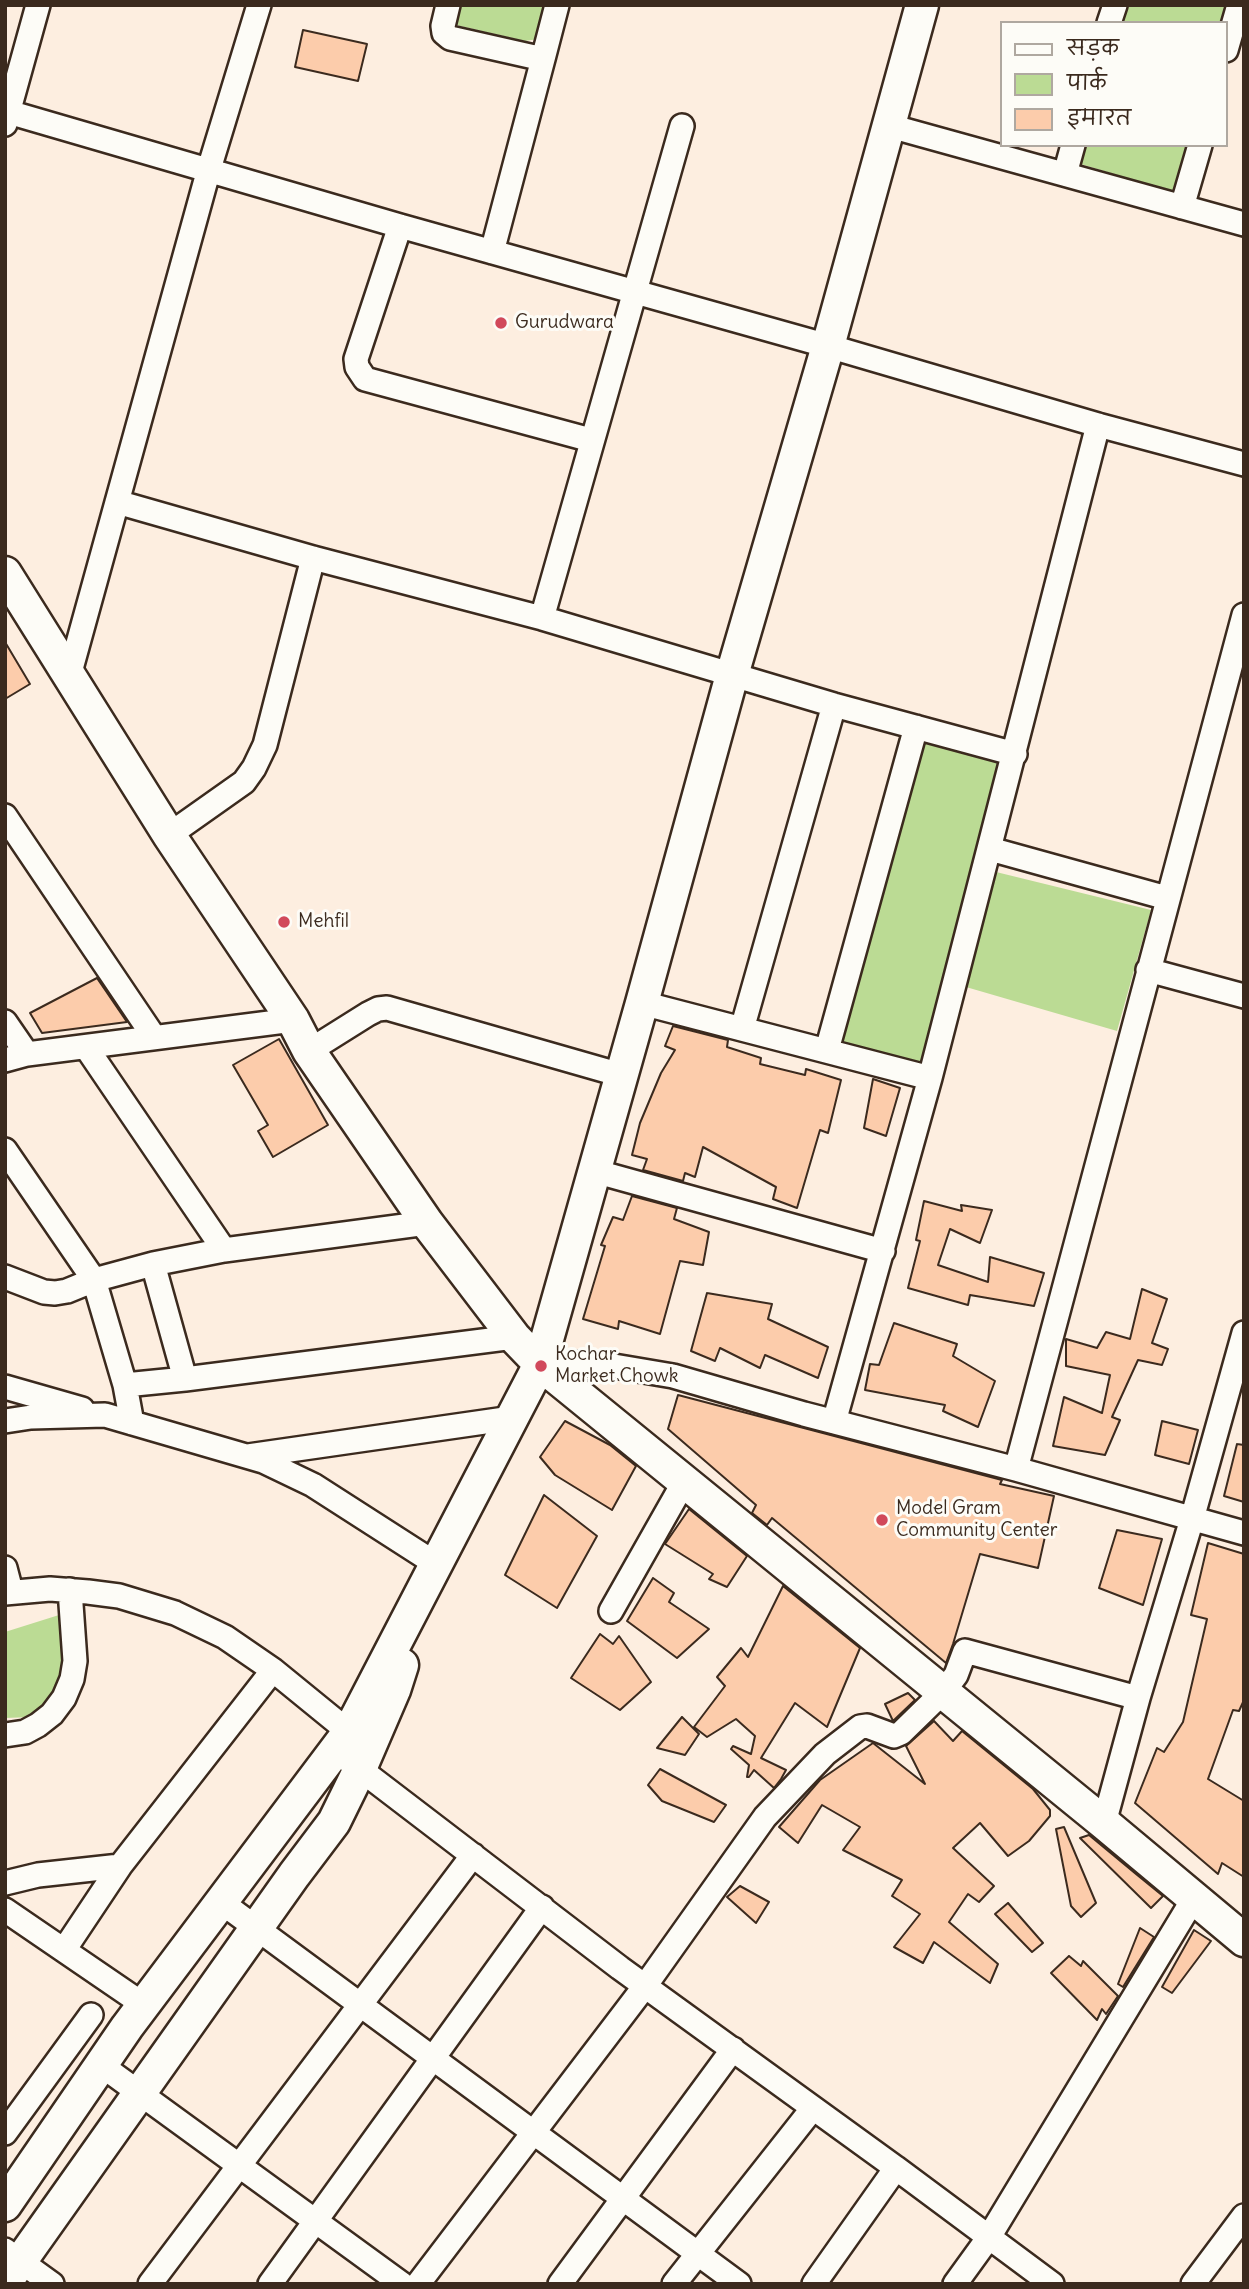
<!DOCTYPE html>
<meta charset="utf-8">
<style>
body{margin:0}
#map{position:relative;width:1249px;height:2289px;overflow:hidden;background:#fdeee0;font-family:Delius,"Playpen Sans Deva",sans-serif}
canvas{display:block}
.frame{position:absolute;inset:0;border:7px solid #3b2a1e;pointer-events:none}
.legend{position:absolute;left:1000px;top:21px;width:228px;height:126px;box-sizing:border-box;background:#fdfcf7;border:2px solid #afa8a0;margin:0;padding:9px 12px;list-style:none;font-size:21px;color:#3b2a1e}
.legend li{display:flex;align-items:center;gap:14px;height:35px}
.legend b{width:35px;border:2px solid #afa8a0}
</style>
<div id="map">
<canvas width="1249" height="2289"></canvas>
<div class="frame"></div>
<ul class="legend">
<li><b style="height:9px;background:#fdfcf7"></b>सड़क</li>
<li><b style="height:19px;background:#bbdb94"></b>पार्क</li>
<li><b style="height:19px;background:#fcccab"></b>इमारत</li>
</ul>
</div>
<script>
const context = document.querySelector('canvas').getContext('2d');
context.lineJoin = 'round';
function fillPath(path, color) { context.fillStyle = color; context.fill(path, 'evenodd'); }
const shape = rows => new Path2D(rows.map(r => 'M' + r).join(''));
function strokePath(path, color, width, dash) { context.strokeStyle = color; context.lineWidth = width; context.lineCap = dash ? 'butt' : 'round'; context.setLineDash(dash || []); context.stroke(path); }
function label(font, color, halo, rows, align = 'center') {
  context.font = font + ' Delius,sans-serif'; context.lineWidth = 6; context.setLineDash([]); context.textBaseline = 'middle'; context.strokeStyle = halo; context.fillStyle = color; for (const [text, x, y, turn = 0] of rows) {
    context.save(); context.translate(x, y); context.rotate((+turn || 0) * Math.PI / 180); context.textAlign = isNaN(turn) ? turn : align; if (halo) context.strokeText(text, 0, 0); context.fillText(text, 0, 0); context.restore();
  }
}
fillPath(shape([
 [461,5,547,5,538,39,525,41,456,25],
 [1120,5,1229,5,1224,23,1115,23],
 [1082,145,1191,145,1178,193,1077,163],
 [915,735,1008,760,926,1069,840,1046],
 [992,871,1151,910,1117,1031,966,987],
 [59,1615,70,1654,55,1699,32,1717,5,1718,5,1632]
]), '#bbdb94');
const building = shape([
 [303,30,367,44,358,81,295,67,303,30],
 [5,642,30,684,5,699,5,642],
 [97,978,127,1022,42,1033,30,1013,97,978],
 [673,1026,728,1040,727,1047,761,1058,760,1064,805,1075,806,1069,841,1080,828,1133,820,1130,797,1208,773,1199,776,1187,703,1147,695,1177,685,1173,683,1181,643,1170,647,1159,632,1155,640,1123,661,1073,675,1050,665,1046,673,1026],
 [279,1039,328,1125,273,1157,258,1131,268,1125,233,1065,279,1039],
 [873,1079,900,1088,886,1136,864,1128,873,1079],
 [632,1196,677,1208,674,1219,709,1232,703,1265,680,1261,660,1334,619,1321,618,1329,583,1319,605,1246,601,1245,613,1217,623,1220,632,1196],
 [924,1201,962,1211,961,1205,992,1210,980,1243,950,1229,938,1265,988,1282,990,1257,1044,1273,1034,1306,970,1295,968,1305,908,1288,920,1241,916,1240,924,1201],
 [1142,1289,1167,1299,1152,1343,1168,1349,1162,1365,1138,1360,1112,1417,1120,1420,1105,1455,1053,1446,1064,1397,1102,1413,1110,1375,1066,1366,1066,1339,1097,1348,1106,1332,1130,1339,1142,1289],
 [707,1293,772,1304,768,1319,828,1347,818,1378,765,1355,760,1368,720,1348,715,1361,691,1351,707,1293],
 [894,1323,957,1344,953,1356,995,1381,978,1427,943,1411,945,1405,865,1390,870,1364,879,1365,894,1323],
 [678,1395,1002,1480,1000,1484,1054,1496,1038,1568,980,1554,953,1644,946,1663,772,1518,767,1525,752,1513,756,1505,668,1429,678,1395],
 [565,1421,610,1445,636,1466,612,1510,555,1475,540,1457,565,1421],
 [1162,1421,1198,1430,1189,1464,1155,1455,1162,1421],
 [1237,1444,1244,1445,1244,1502,1224,1496,1237,1444],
 [544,1495,597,1536,557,1608,505,1575,544,1495],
 [689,1509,747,1556,727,1587,709,1579,713,1574,665,1544,689,1509],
 [1117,1530,1162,1539,1143,1605,1099,1588,1117,1530],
 [1208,1543,1244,1554,1244,1700,1239,1711,1233,1710,1208,1779,1244,1801,1244,1877,1222,1863,1218,1874,1135,1803,1157,1748,1164,1752,1183,1722,1207,1619,1191,1615,1208,1543],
 [653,1578,674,1593,669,1602,709,1629,677,1658,627,1621,653,1578],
 [783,1586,860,1648,827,1727,795,1703,761,1758,786,1770,781,1779,774,1788,754,1770,749,1777,747,1777,749,1765,731,1749,733,1746,751,1754,755,1736,736,1719,707,1737,694,1727,725,1686,717,1677,741,1648,748,1657,783,1586],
 [600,1634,613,1644,619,1636,651,1682,620,1710,571,1678,600,1634],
 [908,1693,915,1700,893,1721,885,1704,908,1693],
 [682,1717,699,1734,685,1755,657,1748,682,1717],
 [934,1721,953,1741,962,1731,1033,1789,1050,1810,1050,1816,1029,1841,1008,1856,980,1823,953,1848,994,1886,979,1902,968,1894,949,1922,998,1964,990,1983,934,1942,923,1963,894,1947,920,1914,892,1896,902,1880,843,1850,860,1827,822,1805,798,1843,779,1827,820,1780,873,1743,925,1784,906,1746,934,1721],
 [660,1769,726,1805,714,1822,662,1801,648,1785,660,1769],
 [1064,1827,1096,1903,1081,1917,1071,1906,1056,1829,1064,1827],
 [1089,1835,1136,1874,1163,1896,1151,1908,1080,1838,1089,1835],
 [740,1886,769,1902,756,1923,727,1897,740,1886],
 [1008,1903,1043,1943,1032,1952,995,1914,1008,1903],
 [1140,1928,1154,1937,1123,1987,1118,1984,1140,1928],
 [1194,1930,1211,1941,1172,1993,1162,1987,1194,1930],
 [1069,1956,1081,1966,1083,1961,1118,1996,1106,2014,1102,2009,1097,2020,1051,1973,1069,1956]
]);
fillPath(building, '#fcccab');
strokePath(building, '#3b2a1e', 2);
const street = shape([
 [448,5,443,26,444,33,450,38,543,59,557,5],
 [1109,23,1115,5],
 [1226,50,1239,5],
 [5,111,400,226,828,346,1098,425,1244,464],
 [5,124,38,5],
 [890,126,1244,224],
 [1065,174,1073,145],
 [1182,207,1200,145],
 [400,226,356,359,357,367,365,379,591,440],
 [492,252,543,59],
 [117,502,313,558,542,618,834,705,1015,754],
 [542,618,682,126],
 [69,676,209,169,259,5],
 [5,816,154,1037],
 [169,835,244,782,254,768,265,745,313,558],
 [990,849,1167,898],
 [1148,970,1244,996],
 [642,1003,930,1078],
 [5,1022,27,1054],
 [742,1029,834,705],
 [86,1047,224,1250],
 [827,1050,916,727],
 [309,1051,368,1014,378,1009,387,1008,621,1075],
 [5,1060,27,1054,293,1020],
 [5,1150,94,1280,153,1264],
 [594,1171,883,1251],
 [5,1277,44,1292,55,1293,67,1291,94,1280,125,1385],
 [540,1364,578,1363,614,1366,673,1376,804,1414,1016,1469,1244,1533],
 [185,1379,153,1264,224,1250,427,1223],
 [5,1387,82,1409],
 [5,1421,31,1417,105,1415,263,1461,313,1485,436,1564],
 [834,1422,930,1078,1098,425],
 [132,1423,125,1385,185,1379,514,1337],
 [248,1456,512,1418],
 [1016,1469,1244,615],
 [5,1568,11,1591],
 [5,1593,50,1589,88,1592,119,1596,175,1613,225,1637,273,1670,349,1732],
 [611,1611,684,1482],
 [5,1735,25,1732,38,1725,52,1714,64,1698,72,1679,75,1661,70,1590],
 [348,1760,620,1968,896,2168],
 [1104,1823,1138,1698,1192,1519,1244,1333],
 [5,1883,38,1875,120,1866],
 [221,1902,739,2284],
 [5,1910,144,2005],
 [64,1950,120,1866,273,1670],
 [101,2065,402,2284],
 [5,2133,91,2015],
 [5,2250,52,2284],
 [150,2284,473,1855],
 [270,2284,542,1907],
 [418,2284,645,1986,765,1817,825,1754,860,1727,867,1726,894,1736,901,1733,943,1692,956,1675,965,1651,1138,1698],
 [560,2284,733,2049],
 [674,2284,813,2108],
 [814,2284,896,2168,1052,2284],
 [955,2284,989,2237,1194,1898],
 [1193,2284,1244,2216]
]);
const secondary = shape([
 [5,573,169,835,293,1020,309,1051,427,1223,514,1337,540,1364,1104,1823,1244,1940],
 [5,2205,127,2027,349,1732,540,1364,642,1003,732,675,828,346,922,5],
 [5,2283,294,1875,334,1822,360,1769,394,1690,402,1665]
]);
strokePath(street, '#3b2a1e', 28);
strokePath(secondary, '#3b2a1e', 37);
strokePath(street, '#fdfcf7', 23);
strokePath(secondary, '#fdfcf7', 32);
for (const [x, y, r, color] of [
 [501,323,7,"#d1495b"],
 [284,922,7,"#d1495b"],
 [541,1366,7,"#d1495b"],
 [882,1520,7,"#d1495b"]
]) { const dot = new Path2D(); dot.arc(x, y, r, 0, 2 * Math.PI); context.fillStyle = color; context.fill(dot); strokePath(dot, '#fdfcf7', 2.5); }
label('19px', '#3b2a1e', '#fdfcf7', [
 ["Gurudwara",515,323],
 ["Mehfil",298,922],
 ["Kochar",555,1355],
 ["Market Chowk",555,1377],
 ["Model Gram",896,1509],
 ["Community Center",896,1531]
], 'left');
</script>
